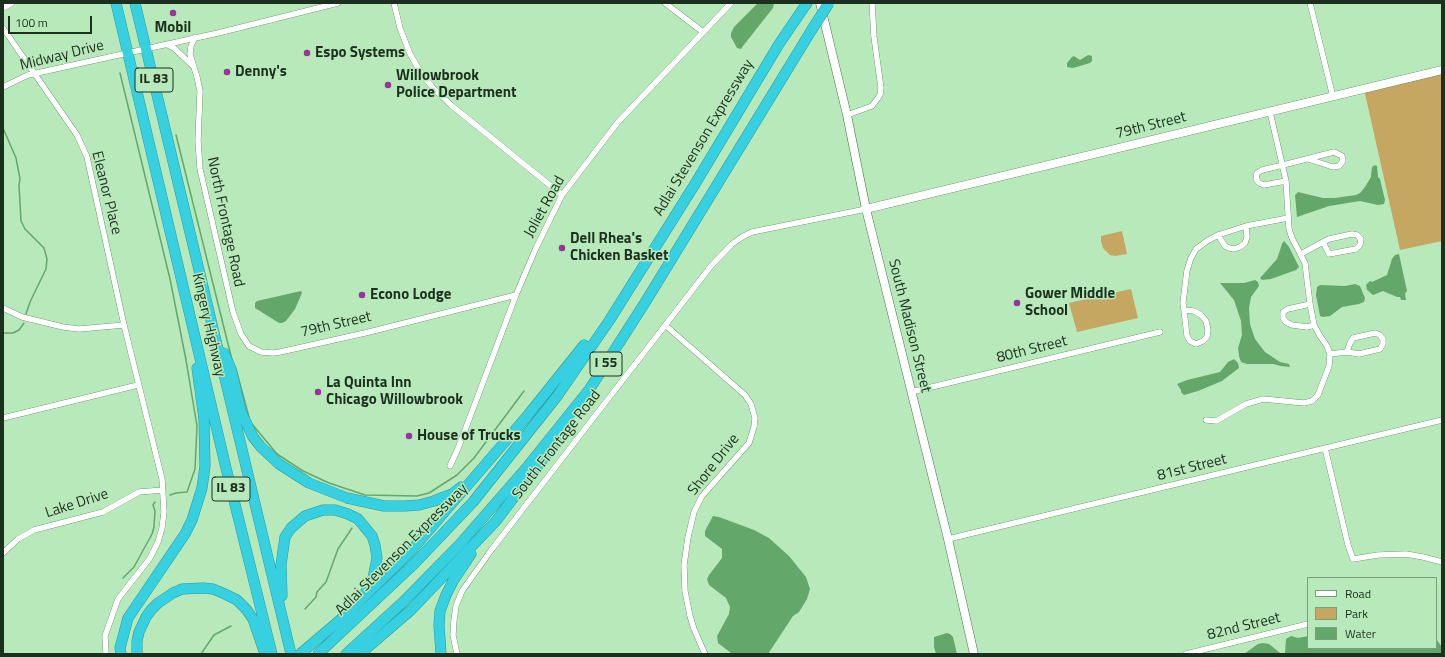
<!DOCTYPE html>
<style>
body{margin:0}
#map{position:relative;width:1445px;height:657px;overflow:hidden;background:#b8e9bb;font-family:"Titillium Web",sans-serif}
canvas{display:block}
.frame{position:absolute;inset:0;border:4px solid #1d301f;pointer-events:none}
.legend{position:absolute;left:1307px;top:577px;width:130px;height:72px;box-sizing:border-box;background:#b8e9bb;border:1px solid #7a9f7d;margin:0;padding:5px 7px;list-style:none;font-size:12px;color:#1d301f}
.legend li{display:flex;align-items:center;gap:8px;height:20px}
.legend b{width:20px;border:1px solid #7a9f7d}
.scale{position:absolute;left:8px;top:16px;width:84px;height:18px;box-sizing:border-box;border:2px solid #1d301f;border-top:0;padding-left:5px;font-size:12px;line-height:14px;white-space:nowrap;color:#1d301f;-webkit-text-stroke:3px #b8e9bb;paint-order:stroke}
</style>
<div id="map">
<canvas width="1445" height="657"></canvas>
<div class="frame"></div>
<ul class="legend">
<li><b style="height:5px;background:#fff"></b>Road</li>
<li><b style="height:11px;background:#c5a762"></b>Park</li>
<li><b style="height:11px;background:#64a76b"></b>Water</li>
</ul>
<div class="scale">100 m</div>
</div>
<script>
const context = document.querySelector('canvas').getContext('2d');
context.lineJoin = 'round';
function fillPath(path, color) { context.fillStyle = color; context.fill(path, 'evenodd'); }
const shape = rows => new Path2D(rows.map(r => 'M' + r).join(''));
function strokePath(path, color, width, dash) { context.strokeStyle = color; context.lineWidth = width; context.lineCap = dash ? 'butt' : 'round'; context.setLineDash(dash || []); context.stroke(path); }
function label(font, color, halo, rows, align = 'center') {
  context.font = font + ' "Titillium Web",sans-serif'; context.lineWidth = 3; context.setLineDash([]); context.textBaseline = 'middle'; context.strokeStyle = halo; context.fillStyle = color; for (const [text, x, y, turn = 0] of rows) {
    context.save(); context.translate(x, y); context.rotate((+turn || 0) * Math.PI / 180); context.textAlign = isNaN(turn) ? turn : align; if (halo) context.strokeText(text, 0, 0); context.fillText(text, 0, 0); context.restore();
  }
}
fillPath(shape([
 [1442,70,1442,241,1400,250,1364,89],
 [1122,231,1127,254,1115,256,1110,255,1103,248,1101,241,1101,236],
 [1131,289,1138,318,1077,332,1069,303]
]), '#c5a762');
fillPath(shape([
 [758,3,774,3,773,8,743,46,741,49,737,48,731,37,731,33,734,27],
 [1088,55,1092,56,1092,61,1090,63,1073,68,1067,67,1067,63,1072,57,1074,56,1080,60],
 [1375,165,1377,166,1378,177,1380,179,1385,200,1384,204,1378,205,1360,201,1329,206,1297,217,1295,195,1298,192,1323,198,1335,198,1356,195,1360,193,1365,187,1371,177,1372,167],
 [1284,241,1289,247,1299,267,1296,270,1271,279,1262,280,1260,278,1277,259,1282,244],
 [1399,254,1407,291,1405,294,1406,300,1401,300,1400,297,1397,297,1383,291,1373,295,1367,290,1366,285,1370,281,1372,282,1387,275,1392,259,1395,255],
 [1255,280,1258,282,1259,286,1251,297,1249,308,1250,324,1255,339,1265,352,1280,362,1289,364,1290,367,1281,366,1273,364,1247,364,1241,362,1239,356,1238,348,1242,335,1241,321,1234,300,1220,283,1244,283],
 [1355,284,1360,286,1365,298,1364,302,1359,304,1342,307,1330,316,1323,317,1320,316,1316,295,1317,287,1320,285,1345,286],
 [301,291,302,293,295,309,286,321,282,323,279,323,255,308,255,303,257,301],
 [1234,359,1238,363,1239,368,1222,381,1198,391,1184,395,1181,392,1181,390,1177,384,1187,380,1220,372,1228,362],
 [713,516,719,517,754,530,769,538,789,556,806,577,810,589,807,599,799,612,793,616,768,654,739,654,731,653,718,643,717,636,729,614,730,607,726,598,709,585,707,579,709,575,722,558,722,549,705,536,705,531],
 [947,633,950,634,953,637,957,654,936,654,934,647,934,637],
 [1291,636,1298,638,1308,636,1308,648,1436,648,1436,639,1442,647,1442,654,1244,654,1258,644,1263,643,1269,644,1280,653,1285,653,1286,639]
]), '#64a76b');
strokePath(shape([
 [120,73,170,279,186,360,197,426,195,469,187,492,176,493,170,495],
 [3,128,16,158,20,179,19,185,21,221,25,229,44,248,47,259,46,269,30,302,26,314],
 [176,135,232,360],
 [3,333,13,333,19,330,24,323],
 [236,369,249,417],
 [252,424,277,454,303,471,329,483,365,495,417,496,429,493,457,475,474,458,524,391],
 [123,578,134,567,152,534,154,527,155,511,153,505,155,502],
 [305,609,316,597,317,592,326,582,338,549,352,528],
 [201,654,214,635,231,626]
]), '#64a76b', 1.5);
const street = shape([
 [394,3,400,28,410,54,421,73,433,88,451,105,562,195],
 [665,3,703,32],
 [1310,3,1333,97],
 [3,8,12,3],
 [3,28,77,135,87,157,124,325,162,479,164,512,162,528,158,542,150,558,118,599,105,636,106,654],
 [195,37,191,46,190,54,197,77,200,91,198,141,200,169,233,312,241,334,249,346,261,352,273,353,280,352,365,333,516,295],
 [166,44,174,48,193,66],
 [3,87,28,75,218,33,338,3],
 [847,115,872,106,880,95,881,88,874,37,872,3],
 [1286,181,1264,185,1259,183,1256,179,1257,173,1262,170,1283,165,1334,152,1342,156,1343,161,1339,166,1333,167,1308,159],
 [1352,234,1357,235,1361,239,1360,245,1356,249,1329,254,1323,242,1329,239,1352,234],
 [1218,235,1225,246,1229,248,1234,249,1240,247,1245,243,1247,237,1246,226],
 [1301,254,1323,242],
 [1310,304,1288,309,1283,312,1283,318,1286,322,1292,325,1307,327,1314,325],
 [3,308,22,317,63,327,79,329,124,325],
 [1184,310,1183,303,1187,270,1191,258,1196,249,1207,241,1218,235,1246,226,1288,218],
 [1184,310,1194,311,1201,315,1206,321,1208,330,1207,337,1203,341,1196,344,1190,341,1187,336,1184,310],
 [665,325,745,395,751,404,755,418,754,427,749,443,702,496,694,512,688,537,684,565,685,591,690,616,694,629,705,654],
 [1375,333,1380,335,1383,339,1383,344,1380,349,1359,354,1347,352,1350,343,1353,338,1375,333],
 [1330,354,1347,352],
 [911,392,1160,332],
 [3,418,138,385],
 [1206,420,1216,421,1246,404,1263,399,1304,403,1312,401,1318,395,1329,366,1330,354,1327,346,1320,336,1314,325,1310,304,1305,263,1292,238,1289,229,1286,181,1270,112],
 [1325,448,1348,545,1353,559,1378,555,1406,554,1423,557,1442,562],
 [450,466,459,446,516,295,536,248,562,195,618,122,731,3],
 [948,539,1442,420],
 [3,553,18,539,34,530,103,512,139,492,163,490],
 [457,654,453,635,454,620,456,606,462,591,492,549,711,266,732,244,742,237,752,232,866,209],
 [1186,654,1308,624]
]);
const secondary = shape([
 [820,3,847,115,866,209,948,539,974,654],
 [866,209,1442,70]
]);
const highway = shape([
 [116,3,226,468,272,654],
 [135,3,291,654],
 [224,353,231,369,241,412,253,437,261,447,279,464,309,483,347,498,384,506,405,506,419,505,434,501,452,494,461,487],
 [282,596,281,565,285,537,291,528,305,516,323,510,335,510,348,514,358,519,372,536,375,545,377,558,373,578,366,591],
 [121,654,120,648,128,618,185,534,192,520,202,488,205,466,204,419,197,368],
 [137,654,137,641,139,632,146,617,151,610,158,603,173,593,182,589,203,588,213,589,225,594,237,600,246,609,253,619,265,654],
 [300,654,340,620,410,552,528,415,584,345],
 [318,654,414,564,473,502,558,395,609,321,695,184,779,44,807,3],
 [346,654,403,602,460,544,528,466,589,390,646,301,811,31],
 [360,654,411,610,496,521,558,439],
 [441,654,439,625,440,611,446,595,453,581,471,554]
]);
strokePath(street, '#426e46', 6);
strokePath(secondary, '#426e46', 9);
strokePath(highway, '#2e989d', 11);
strokePath(street, '#fff', 5.5);
strokePath(secondary, '#fff', 8);
strokePath(highway, '#37d0e1', 10);
const highwayBridge = shape([
 [811,31,829,3]
]);
strokePath(highwayBridge, '#2e989d', 11, []);
strokePath(highwayBridge, '#37d0e1', 10);
for (const [x, y, r, color] of [
 [173,13,4,"#97349b"],
 [307,53,4,"#97349b"],
 [227,72,4,"#97349b"],
 [388,85,4,"#97349b"],
 [562,248,4,"#97349b"],
 [362,295,4,"#97349b"],
 [1017,303,4,"#97349b"],
 [318,392,4,"#97349b"],
 [409,436,4,"#97349b"]
]) { const dot = new Path2D(); dot.arc(x, y, r, 0, 2 * Math.PI); context.fillStyle = color; context.fill(dot); strokePath(dot, '#b8e9bb', 1.5); }
for (const [x, y, w] of [
 [154,80,38],
 [606,364,32],
 [231,489,38]
]) { const box = new Path2D(); box.roundRect(x - w / 2, y - 12, w, 24, 3); context.fillStyle = '#b8e9bb'; context.fill(box); strokePath(box, '#1d301f', 1); }
label('bold 14px', '#1d301f', null, [
 ["IL 83",154,80],
 ["I 55",606,364],
 ["IL 83",231,489]
]);
label('bold 15px', '#1d301f', '#b8e9bb', [
 ["Mobil",173,28,"center"],
 ["Espo Systems",315,53],
 ["Denny's",235,72],
 ["Willowbrook",396,76],
 ["Police Department",396,93],
 ["Dell Rhea's",570,239],
 ["Chicken Basket",570,256],
 ["Gower Middle",1025,294],
 ["School",1025,311],
 ["Econo Lodge",370,295],
 ["La Quinta Inn",326,383],
 ["Chicago Willowbrook",326,400],
 ["House of Trucks",417,436]
], 'left');
label('15px', '#1d301f', '#b8e9bb', [
 ["Midway Drive",62,56,-14],
 ["79th Street",1151,126,-14],
 ["Adlai Stevenson Expressway",704,138,-59],
 ["Eleanor Place",106,193,76],
 ["Joliet Road",545,207,-61],
 ["North Frontage Road",225,222,78],
 ["Kingery Highway",208,325,77],
 ["79th Street",336,325,-13],
 ["South Madison Street",909,326,76],
 ["80th Street",1032,350,-14],
 ["South Frontage Road",557,445,-52],
 ["Shore Drive",714,465,-52],
 ["81st Street",1192,468,-14],
 ["Lake Drive",77,504,-18],
 ["Adlai Stevenson Expressway",402,550,-45],
 ["82nd Street",1244,627,-14]
]);
</script>
